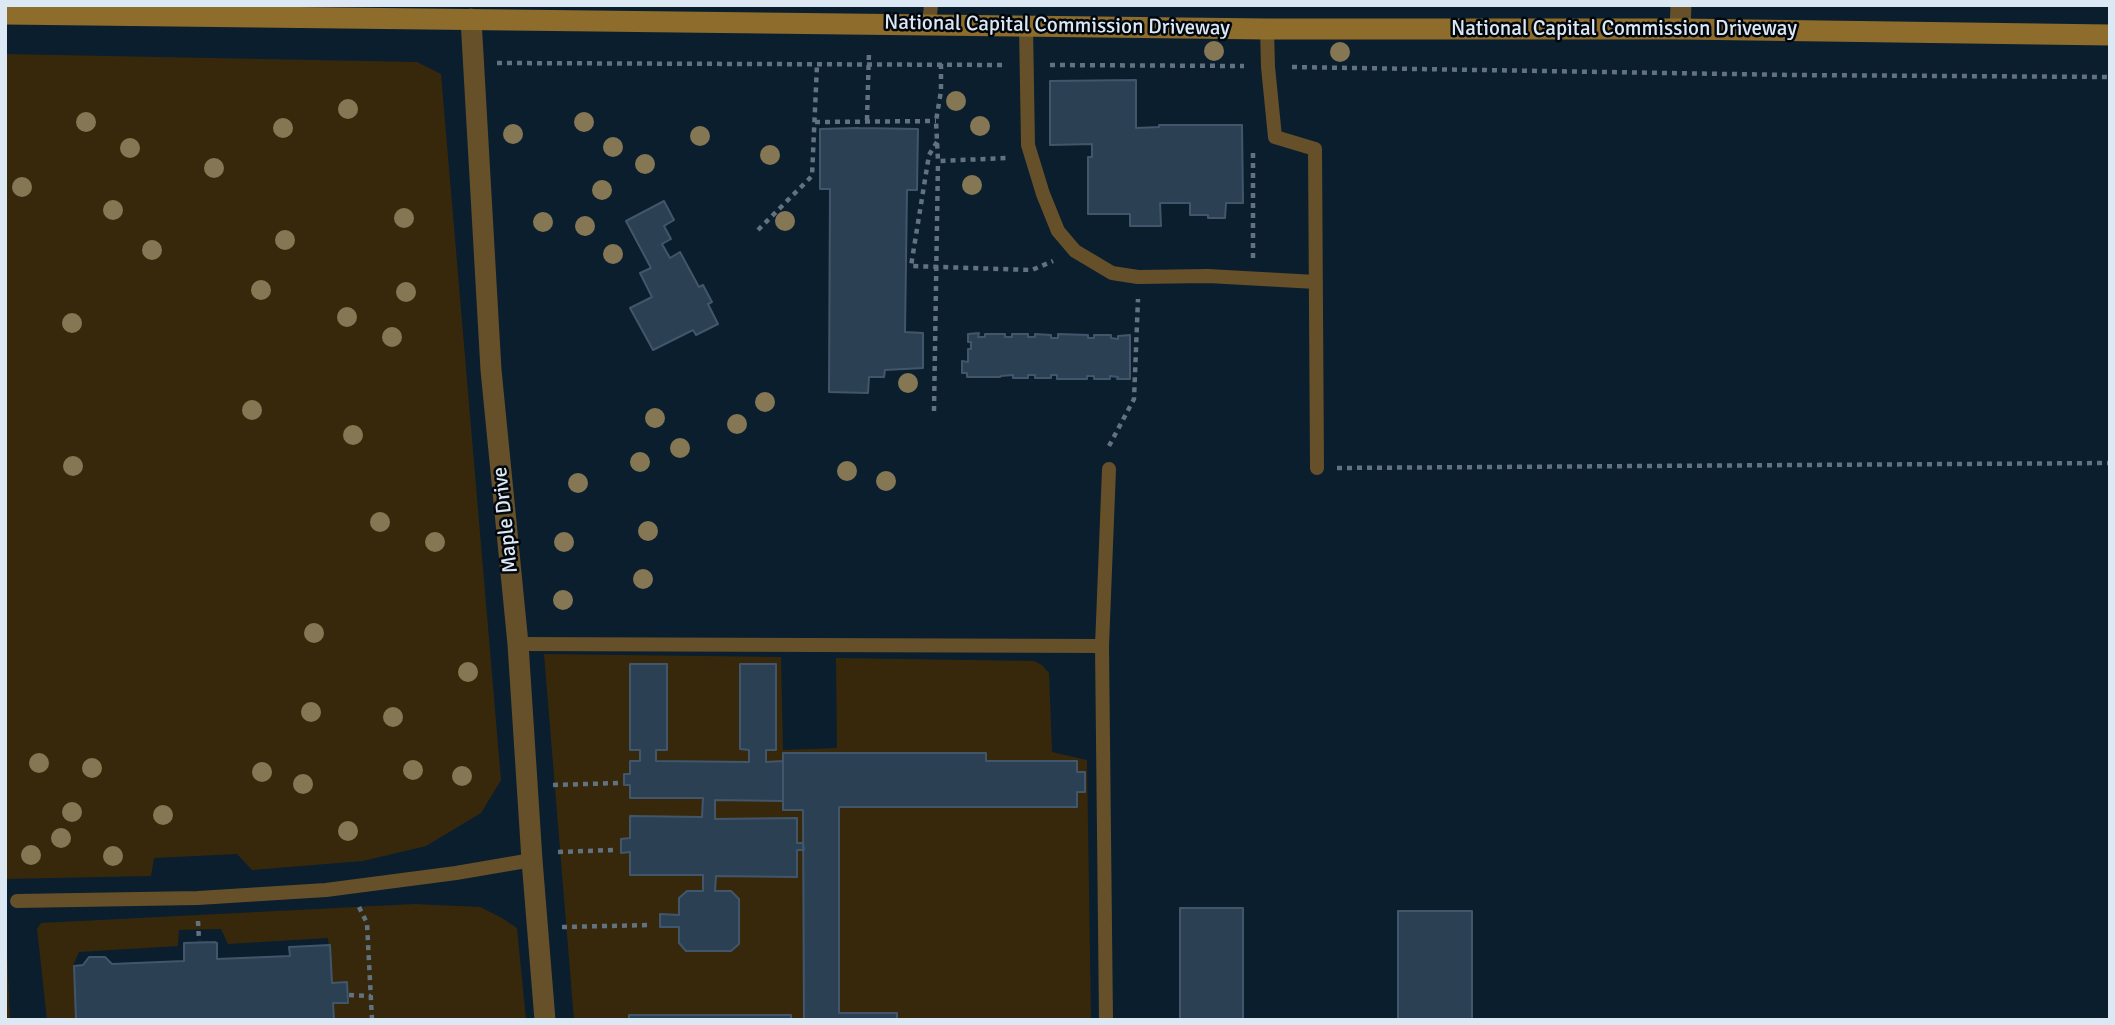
<!DOCTYPE html>
<style>
body{margin:0}
#map{position:relative;width:2115px;height:1025px;overflow:hidden;background:#0a1e2e;font-family:Signika,sans-serif}
canvas{display:block}
.frame{position:absolute;inset:0;border:7px solid #dce8f3;pointer-events:none}
</style>
<div id="map">
<canvas width="2115" height="1025"></canvas>
<div class="frame"></div>
</div>
<script>
const context = document.querySelector('canvas').getContext('2d');
context.lineJoin = 'round';
function fillPath(path, color) { context.fillStyle = color; context.fill(path, 'evenodd'); }
const shape = rows => new Path2D(rows.map(r => 'M' + r).join(''));
function strokePath(path, color, width, dash) { context.strokeStyle = color; context.lineWidth = width; context.lineCap = dash ? 'butt' : 'round'; context.setLineDash(dash || []); context.stroke(path); }
function label(font, color, halo, rows, align = 'center') {
  context.font = font + ' Signika,sans-serif'; context.lineWidth = 5; context.setLineDash([]); context.textBaseline = 'middle'; context.strokeStyle = halo; context.fillStyle = color; for (const [text, x, y, turn = 0] of rows) {
    context.save(); context.translate(x, y); context.rotate((+turn || 0) * Math.PI / 180); context.textAlign = isNaN(turn) ? turn : align; if (halo) context.strokeText(text, 0, 0); context.fillText(text, 0, 0); context.restore();
  }
}
fillPath(shape([
 [5,54,417,62,441,74,501,780,481,813,426,846,363,861,252,870,237,854,154,858,151,876,5,879],
 [544,654,781,657,783,750,837,748,836,658,1034,661,1042,665,1049,673,1052,752,1087,760,1091,1020,897,1020,897,1013,839,1013,839,807,1077,807,1077,792,1085,772,1077,772,1077,761,986,761,985,753,784,753,783,761,766,762,766,750,740,664,740,749,749,750,749,762,656,761,656,750,630,665,630,749,640,750,640,761,630,762,630,774,624,774,624,784,630,785,630,798,703,798,702,817,630,817,630,838,621,839,621,852,630,852,630,875,703,875,703,891,679,915,660,915,679,927,679,943,715,891,716,876,797,877,797,850,804,850,804,1020,574,1020],
 [715,800,783,801,803,810,803,843,797,843,797,818,715,819],
 [414,904,480,907,502,918,517,928,526,1020,333,1020,331,1003,348,1003,347,983,332,983,328,938,228,944,221,929,179,930,178,946,79,952,73,966,76,1020,47,1020,37,929,41,923],
 [5,951,7,954,10,1020,5,1020]
]), '#37280c');
const building = shape([
 [1136,80,1136,128,1159,127,1159,125,1242,125,1243,203,1226,203,1225,218,1208,218,1208,215,1190,215,1190,203,1160,203,1161,226,1130,226,1130,214,1088,214,1088,157,1092,157,1092,144,1050,145,1050,81,1136,80],
 [858,128,918,129,917,190,907,190,905,332,923,333,923,368,885,370,884,377,869,377,868,393,829,392,830,189,820,189,820,129,858,128],
 [664,201,674,220,664,226,671,239,662,244,670,258,680,252,699,287,703,285,712,302,708,304,718,324,696,335,693,330,653,350,630,308,652,297,640,273,651,268,626,221,664,201],
 [979,333,978,337,985,337,985,334,1005,334,1005,337,1012,337,1012,334,1028,334,1028,337,1035,337,1035,334,1051,335,1051,338,1058,338,1058,334,1088,335,1088,338,1094,338,1094,335,1111,335,1111,338,1118,339,1118,336,1130,335,1130,379,1117,379,1118,377,1110,376,1110,379,1094,379,1094,376,1087,376,1087,379,1057,379,1057,375,1051,375,1051,378,1035,378,1035,375,1028,375,1028,378,1013,378,1013,375,1001,376,1000,377,967,377,967,373,962,373,962,361,968,362,968,349,971,349,971,342,968,342,968,334,979,333],
 [630,664,667,664,667,750,656,750,656,761,749,762,749,750,740,749,740,664,776,664,776,750,766,750,766,762,783,761,783,801,715,800,715,819,797,818,797,843,803,843,804,850,797,850,797,877,716,876,715,891,731,891,739,899,739,944,731,951,686,951,679,943,679,927,660,927,660,914,679,915,679,898,687,891,703,891,703,875,630,875,630,852,621,853,621,839,630,838,630,816,702,817,703,798,630,798,630,785,624,785,624,774,630,774,630,761,640,761,640,750,630,750,630,664],
 [783,753,986,753,986,761,1077,761,1077,772,1085,772,1085,792,1077,792,1077,807,839,807,839,1013,897,1013,897,1020,804,1020,803,810,783,810,783,753],
 [1180,908,1243,908,1243,1020,1180,1020,1180,908],
 [1398,911,1472,911,1472,1020,1398,1020,1398,911],
 [214,942,217,943,217,959,290,956,289,947,330,945,332,983,347,982,348,1003,333,1003,334,1020,76,1020,74,966,83,965,89,957,105,957,112,964,184,961,184,943,214,942],
 [629,1015,791,1015,791,1020,629,1020,629,1015]
]);
fillPath(building, '#2b4052');
strokePath(building, '#41566a', 2);
strokePath(shape([
 [497,63,1006,65],
 [941,64,941,91,936,121,938,161,1008,158],
 [1050,65,1244,66],
 [1292,67,1792,75,2110,77],
 [867,120,869,51],
 [815,122,936,121],
 [937,142,929,155,911,266,1032,270,1053,261],
 [758,230,812,176,817,65],
 [1253,258,1253,148],
 [934,411,938,161],
 [1109,446,1134,399,1138,299],
 [1337,468,2110,463],
 [553,785,619,783],
 [558,852,613,850],
 [359,907,367,923,372,1020],
 [198,921,199,941],
 [562,927,652,925],
 [349,995,371,996]
]), '#617280', 4.5, [5, 5]);
strokePath(shape([
 [929,25,931,5],
 [1026,26,1028,145,1043,194,1058,231,1075,251,1112,273,1138,277,1208,276,1316,282],
 [1267,29,1268,67,1275,137,1315,149,1317,468],
 [518,644,1102,646],
 [17,901,198,898,326,890,456,873,532,860],
 [1106,1020,1102,646,1109,469]
]), '#655029', 14);
strokePath(shape([
 [471,19,491,370,518,644,532,860,545,1020],
 [1680,29,1681,5]
]), '#655029', 21);
strokePath(shape([
 [5,14,1267,29,1680,29,2110,35]
]), '#8e6c2b', 21);
context.fillStyle = '#857753';
for (const [x, y] of [
 [1214,51],
 [1340,52],
 [956,101],
 [348,109],
 [86,122],
 [584,122],
 [980,126],
 [283,128],
 [513,134],
 [700,136],
 [613,147],
 [130,148],
 [770,155],
 [645,164],
 [214,168],
 [972,185],
 [22,187],
 [602,190],
 [113,210],
 [404,218],
 [785,221],
 [543,222],
 [585,226],
 [285,240],
 [152,250],
 [613,254],
 [261,290],
 [406,292],
 [347,317],
 [72,323],
 [392,337],
 [908,383],
 [765,402],
 [252,410],
 [655,418],
 [737,424],
 [353,435],
 [680,448],
 [640,462],
 [73,466],
 [847,471],
 [886,481],
 [578,483],
 [380,522],
 [648,531],
 [435,542],
 [564,542],
 [643,579],
 [563,600],
 [314,633],
 [468,672],
 [311,712],
 [393,717],
 [39,763],
 [92,768],
 [413,770],
 [262,772],
 [462,776],
 [303,784],
 [72,812],
 [163,815],
 [348,831],
 [61,838],
 [31,855],
 [113,856]
]) { context.beginPath(); context.arc(x, y, 10, 0, 2 * Math.PI); context.fill(); }
label('21px', '#dce8f3', '#02070e', [
 ["National Capital Commission Driveway",1057,26,1],
 ["National Capital Commission Driveway",1624,29],
 ["Maple Drive",506,520,-96]
]);
</script>
